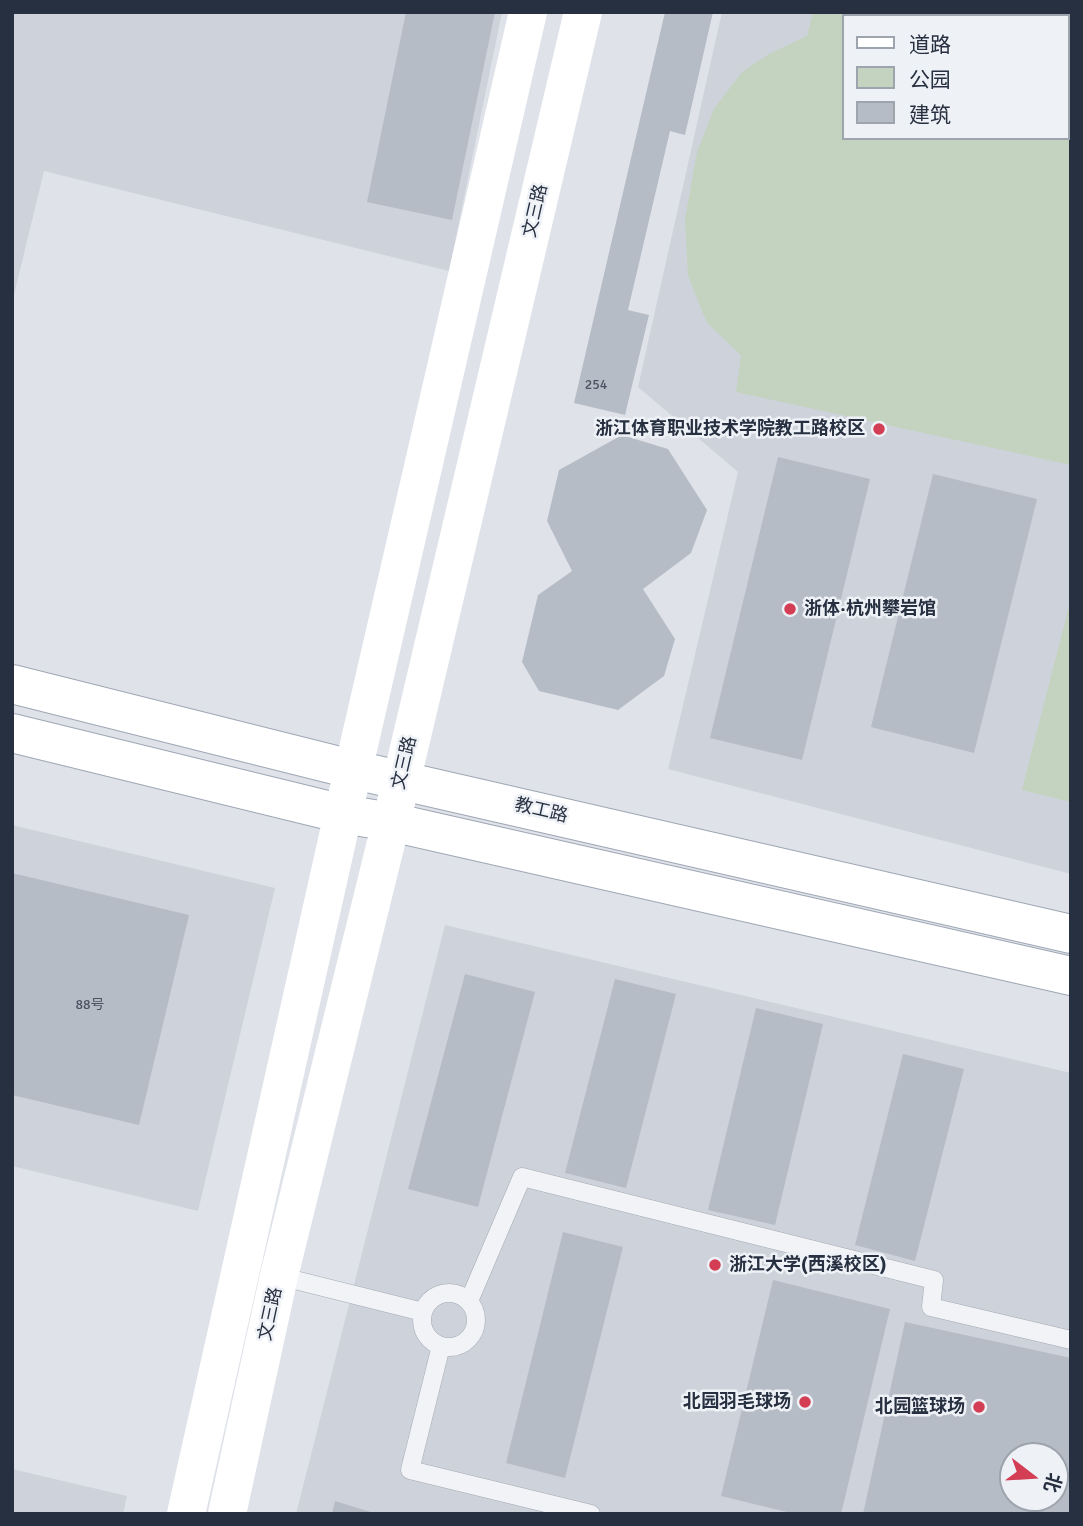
<!DOCTYPE html>
<meta charset="utf-8">
<style>
body{margin:0}
#map{position:relative;width:1083px;height:1526px;overflow:hidden;background:#dfe3e9;font-family:Signika,"Noto Sans SC",sans-serif}
canvas{display:block}
.frame{position:absolute;inset:0;border:14px solid #273040;pointer-events:none}
.legend{position:absolute;left:842px;top:14px;width:228px;height:126px;box-sizing:border-box;background:#eef1f6;border:2px solid #9ea4ad;margin:0;padding:9px 12px;list-style:none;font-size:21px;color:#273040}
.legend li{display:flex;align-items:center;gap:14px;height:35px}
.legend b{width:35px;border:2px solid #9ea4ad}
.north{position:absolute;left:999px;top:1442px;width:70px;height:70px;box-sizing:border-box;background:#eef1f6;border:2px solid #9ea4ad;border-radius:50%;rotate:107deg;font-size:19px;font-weight:700;line-height:28px;text-align:center;color:#273040}
.north::after{content:'';display:block;margin:auto;width:24px;height:32px;background:#d33e54;clip-path:polygon(50% 0,100% 100%,50% 72%,0 100%)}
</style>
<div id="map">
<canvas width="1083" height="1526"></canvas>
<div class="frame"></div>
<ul class="legend">
<li><b style="height:9px;background:#fff"></b>道路</li>
<li><b style="height:19px;background:#c4d3bf"></b>公园</li>
<li><b style="height:19px;background:#b6bcc6"></b>建筑</li>
</ul>
<div class="north">北</div>
</div>
<script>
const context = document.querySelector('canvas').getContext('2d');
context.lineJoin = 'round';
function fillPath(path, color) { context.fillStyle = color; context.fill(path, 'evenodd'); }
const shape = rows => new Path2D(rows.map(r => 'M' + r).join(''));
function strokePath(path, color, width, dash) { context.strokeStyle = color; context.lineWidth = width; context.lineCap = dash ? 'butt' : 'round'; context.setLineDash(dash || []); context.stroke(path); }
function label(font, color, halo, rows, align = 'center') {
  context.font = font + ' Signika,"Noto Sans SC",sans-serif'; context.lineWidth = 5; context.setLineDash([]); context.textBaseline = 'middle'; context.strokeStyle = halo; context.fillStyle = color; for (const [text, x, y, turn = 0] of rows) {
    context.save(); context.translate(x, y); context.rotate((+turn || 0) * Math.PI / 180); context.textAlign = isNaN(turn) ? turn : align; if (halo) context.strokeText(text, 0, 0); context.fillText(text, 0, 0); context.restore();
  }
}
fillPath(shape([
 [12,12,502,12,449,271,44,171,12,303],
 [722,12,975,12,993,16,843,16,843,138,1067,138,1067,30,1071,30,1071,874,668,769,738,472,638,387],
 [12,825,275,888,198,1211,12,1166],
 [445,925,1071,1073,1071,1514,296,1514],
 [1013,1456,1055,1456,1055,1498,1013,1498],
 [12,1469,127,1496,123,1514,12,1514]
]), '#cdd2db');
fillPath(shape([
 [813,12,975,12,993,16,843,16,843,138,1067,138,1067,30,1071,30,1071,465,736,392,741,355,707,323,688,276,685,219,697,152,714,109,742,72,769,54,807,36],
 [1071,598,1071,802,1022,790]
]), '#c4d3bf');
fillPath(shape([
 [406,12,495,12,452,220,367,202],
 [665,12,713,12,685,135,670,131,628,310,649,315,625,415,574,403],
 [622,435,668,449,707,510,691,553,643,589,675,639,664,676,618,710,539,691,522,662,538,595,572,571,547,521,559,470],
 [778,457,870,479,802,760,710,738],
 [933,474,1037,499,974,753,871,727],
 [12,873,189,915,139,1125,12,1095],
 [465,974,535,992,478,1207,408,1189],
 [615,979,676,994,626,1188,565,1173],
 [756,1008,823,1024,775,1225,708,1210],
 [903,1054,964,1069,915,1261,855,1245],
 [563,1232,623,1247,565,1478,506,1463],
 [773,1280,890,1309,841,1514,795,1514,721,1496],
 [905,1322,1071,1358,1071,1514,863,1514],
 [1013,1456,1055,1456,1055,1498,1013,1498],
 [335,1501,374,1513,374,1514,332,1514]
]), '#b6bcc6');
const service = shape([
 [279,1276,423,1312],
 '422 1320a27 27 0 1 1 54 0a27 27 0 1 1-54 0Z',
 [469,1301,522,1177,934,1280,931,1307,1071,1340],
 [441,1346,410,1470,591,1514]
]);
const primary = shape([
 [12,684,355,770,1071,934],
 [12,733,343,814,391,822,1071,976]
]);
strokePath(service, '#a4aab3', 19);
strokePath(primary, '#9ea7b5', 40);
strokePath(service, '#f2f3f7', 18);
strokePath(shape([
 [186,1514,343,814,528,12],
 [227,1514,279,1276,402,778,583,12]
]), '#fff', 38);
strokePath(primary, '#fff', 38);
for (const [x, y, r, color] of [
 [879,429,7,"#d33e54"],
 [790,609,7,"#d33e54"],
 [715,1265,7,"#d33e54"],
 [805,1402,7,"#d33e54"],
 [979,1407,7,"#d33e54"]
]) { const dot = new Path2D(); dot.arc(x, y, r, 0, 2 * Math.PI); context.fillStyle = color; context.fill(dot); strokePath(dot, '#eef1f6', 2.5); }
label('14px', '#4b5362', null, [
 ["254",596,385],
 ["88号",90,1005]
]);
label('18px', '#273040', '#eef1f6', [
 ["文三路",536,211,-77],
 ["文三路",405,763,-77],
 ["教工路",541,811,13],
 ["文三路",271,1314,-78]
]);
label('bold 18px', '#273040', '#eef1f6', [
 ["浙江体育职业技术学院教工路校区",865,429],
 ["浙体·杭州攀岩馆",804,609,"left"],
 ["浙江大学(西溪校区)",729,1265,"left"],
 ["北园羽毛球场",791,1402],
 ["北园篮球场",965,1407]
], 'right');
</script>
